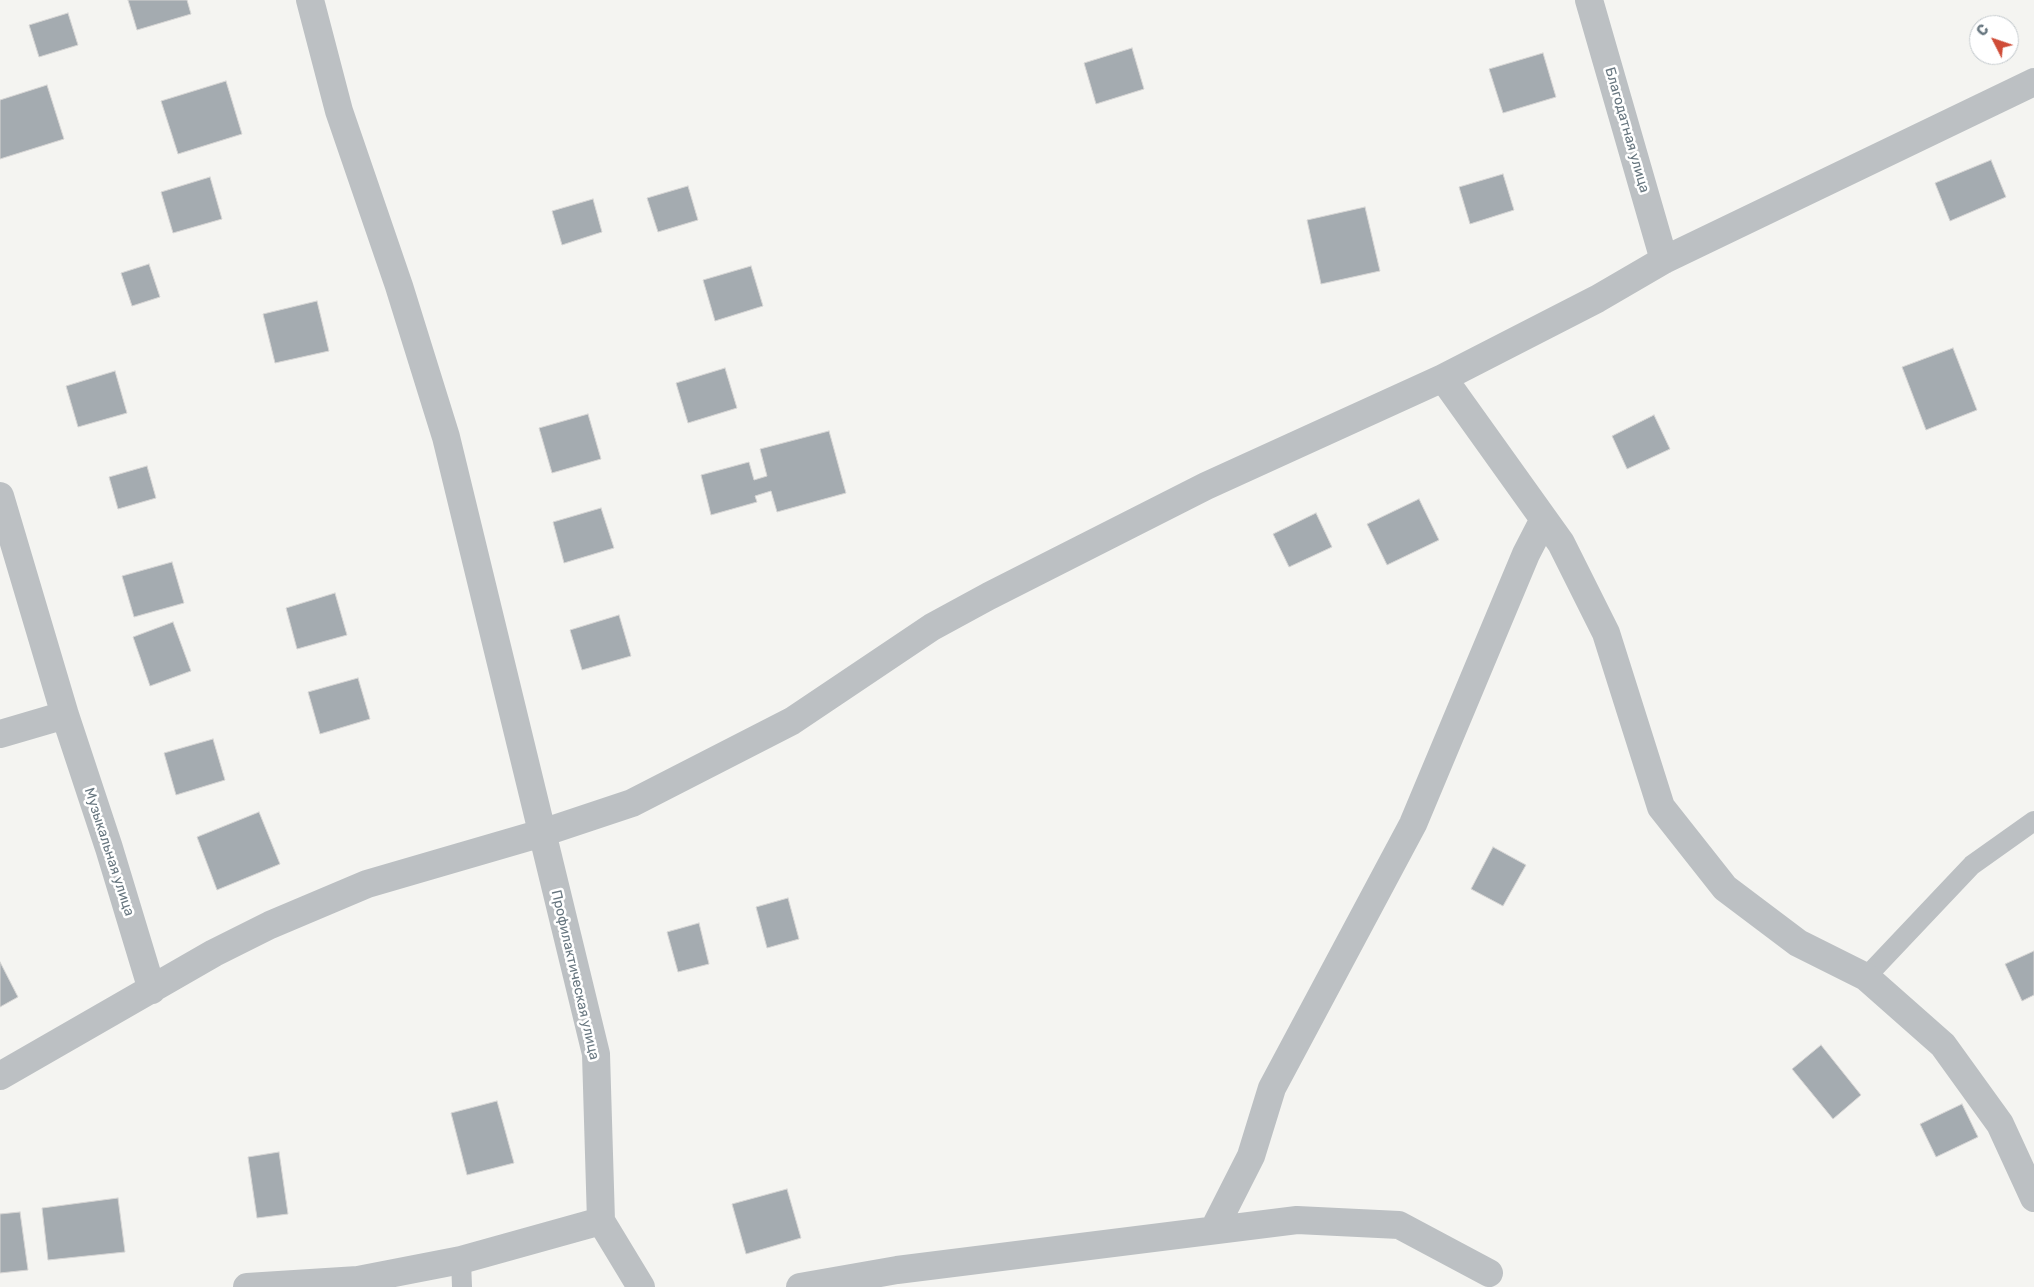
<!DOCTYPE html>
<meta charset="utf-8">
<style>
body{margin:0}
#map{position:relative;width:2034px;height:1287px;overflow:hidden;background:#f4f4f1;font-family:Rubik,sans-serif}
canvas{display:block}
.north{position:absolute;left:1969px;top:15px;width:50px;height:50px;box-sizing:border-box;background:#fff;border:1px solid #c2c8cc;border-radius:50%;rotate:311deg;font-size:14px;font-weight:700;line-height:20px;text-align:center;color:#67767f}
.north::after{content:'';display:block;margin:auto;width:18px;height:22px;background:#cf4c37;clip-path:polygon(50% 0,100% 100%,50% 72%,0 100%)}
</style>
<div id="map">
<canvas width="2034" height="1287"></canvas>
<div class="north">С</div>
</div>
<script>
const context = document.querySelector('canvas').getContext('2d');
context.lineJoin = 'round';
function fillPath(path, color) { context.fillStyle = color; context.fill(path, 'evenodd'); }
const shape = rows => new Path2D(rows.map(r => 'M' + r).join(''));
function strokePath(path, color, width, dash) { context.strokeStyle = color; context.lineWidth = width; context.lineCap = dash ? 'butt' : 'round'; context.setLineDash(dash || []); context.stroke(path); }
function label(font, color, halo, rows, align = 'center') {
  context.font = font + ' Rubik,sans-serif'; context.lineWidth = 5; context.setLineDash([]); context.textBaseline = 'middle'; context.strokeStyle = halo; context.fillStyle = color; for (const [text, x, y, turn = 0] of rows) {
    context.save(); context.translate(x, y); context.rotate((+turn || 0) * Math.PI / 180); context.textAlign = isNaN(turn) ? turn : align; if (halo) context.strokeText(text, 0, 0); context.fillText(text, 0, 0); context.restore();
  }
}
const building = shape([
 [128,0,187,0,191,14,137,30,128,0],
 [68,13,78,45,39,57,29,25,68,13],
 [1132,48,1144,89,1096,104,1084,63,1132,48],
 [1543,53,1556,97,1503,113,1489,69,1543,53],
 [226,81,242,134,178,154,161,101,226,81],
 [47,85,64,139,0,159,0,100,47,85],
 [1991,160,2006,197,1950,221,1935,183,1991,160],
 [1503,174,1514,210,1470,224,1459,187,1503,174],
 [210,177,222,219,173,233,161,192,210,177],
 [688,186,698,220,658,232,647,198,688,186],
 [593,199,602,232,562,245,552,211,593,199],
 [1365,207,1380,271,1321,284,1307,220,1365,207],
 [149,264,160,297,132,306,121,273,149,264],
 [751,266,763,306,715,321,703,280,751,266],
 [317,301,329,351,275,363,263,314,317,301],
 [1953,348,1977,410,1926,430,1902,367,1953,348],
 [725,368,737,408,688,423,676,383,725,368],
 [115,371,127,413,78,427,66,386,115,371],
 [588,414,601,459,552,473,539,428,588,414],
 [1654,415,1670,449,1627,469,1612,436,1654,415],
 [829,431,846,493,777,512,771,491,755,496,757,502,711,515,701,475,749,462,754,480,767,476,760,449,829,431],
 [147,466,156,498,118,509,109,477,147,466],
 [1419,499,1439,540,1387,565,1367,524,1419,499],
 [601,508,614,548,564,563,553,522,601,508],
 [1316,513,1332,547,1289,567,1273,534,1316,513],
 [172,562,184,603,134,617,122,576,172,562],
 [335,593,347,635,297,649,286,608,335,593],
 [619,615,631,656,582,670,570,630,619,615],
 [173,622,191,671,150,686,133,637,173,622],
 [358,678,370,719,320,734,308,692,358,678],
 [213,739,225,780,176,795,164,753,213,739],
 [259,812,280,864,217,890,197,837,259,812],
 [1493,847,1526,865,1503,906,1471,889,1493,847],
 [788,898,799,939,767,948,756,907,788,898],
 [699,923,709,964,678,972,667,932,699,923],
 [2034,951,2034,995,2022,1001,2005,964,2034,951],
 [0,962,18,997,0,1007,0,962],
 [1821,1045,1861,1095,1833,1119,1792,1069,1821,1045],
 [497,1101,514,1163,467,1175,451,1113,497,1101],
 [1962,1104,1978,1137,1936,1157,1920,1124,1962,1104],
 [279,1152,288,1214,257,1218,248,1157,279,1152],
 [787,1189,801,1238,746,1254,732,1204,787,1189],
 [118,1198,125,1252,48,1260,42,1208,118,1198],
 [20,1212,28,1270,0,1273,0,1214,20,1212]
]);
fillPath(building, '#a4abb0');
strokePath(building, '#d6d5d4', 1);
strokePath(shape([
 [1866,977,1972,865,2034,821],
 [461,1260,462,1287]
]), '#bcc0c3', 20);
strokePath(shape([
 [310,0,339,111,399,286,446,437,596,1054,601,1221,641,1287],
 [1589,0,1664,260],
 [1443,378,1597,299,1664,260,2034,82],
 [0,496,65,715,109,848,152,990],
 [0,734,65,715],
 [0,1076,214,953,270,925,367,884,542,833,632,803,792,721,932,627,989,596,1206,486,1443,378,1561,543,1606,633,1661,807,1725,888,1798,943,1866,977,1943,1045,2000,1124,2034,1198],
 [1214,1229,1251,1156,1272,1088,1413,824,1526,554,1543,521],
 [247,1287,358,1280,461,1260,601,1221],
 [800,1287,897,1270,1297,1220,1399,1225,1489,1273]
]), '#bcc0c3', 28);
label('14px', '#67767f', '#fff', [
 ["Благодатная улица",1627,130,74],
 ["Музыкальная улица",109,852,72],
 ["Профилактическая улица",575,975,77]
]);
</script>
